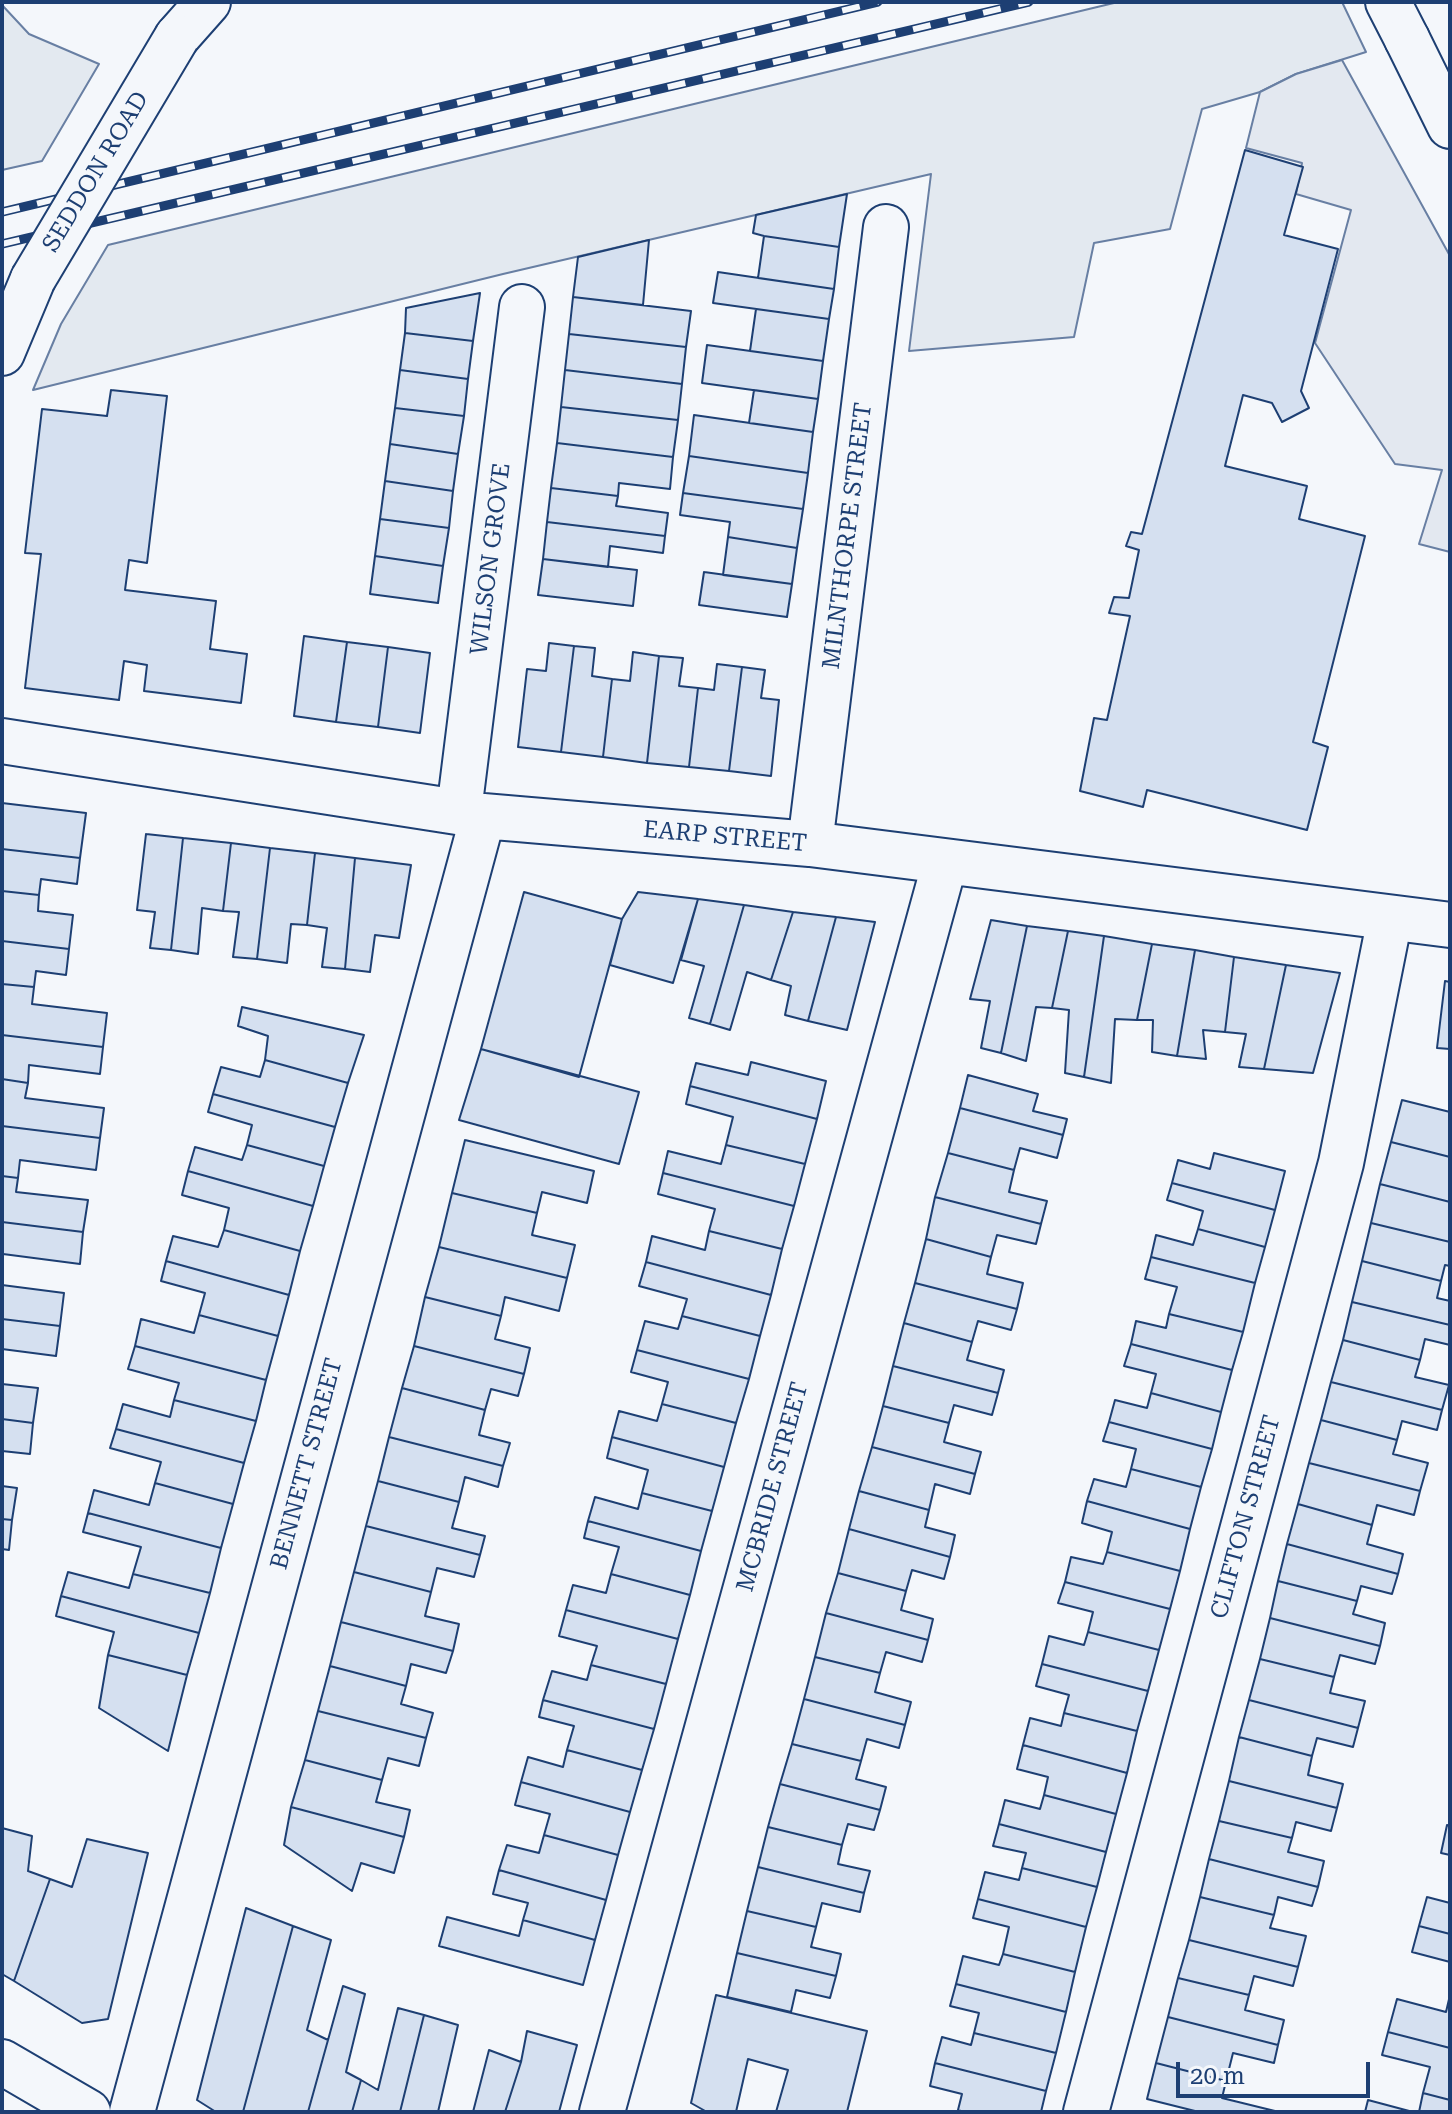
<!DOCTYPE html>
<style>
body{margin:0}
#map{position:relative;width:1452px;height:2114px;overflow:hidden;background:#f4f7fb;font-family:"Roboto Serif",serif}
canvas{display:block}
.frame{position:absolute;inset:0;border:4px solid #1d3f73;pointer-events:none}
.scale{position:absolute;left:1176px;top:2062px;width:194px;height:36px;box-sizing:border-box;border:4px solid #1d3f73;border-top:0;padding-left:10px;font-size:24px;line-height:28px;white-space:nowrap;color:#1d3f73;-webkit-text-stroke:6px #f4f7fb;paint-order:stroke}
</style>
<div id="map">
<canvas width="1452" height="2114"></canvas>
<div class="frame"></div>
<div class="scale">20 m</div>
</div>
<script>
const context = document.querySelector('canvas').getContext('2d');
context.lineJoin = 'round';
function fillPath(path, color) { context.fillStyle = color; context.fill(path, 'evenodd'); }
const shape = rows => new Path2D(rows.map(r => 'M' + r).join(''));
function strokePath(path, color, width, dash) { context.strokeStyle = color; context.lineWidth = width; context.lineCap = dash ? 'butt' : 'round'; context.setLineDash(dash || []); context.stroke(path); }
function label(font, color, halo, rows, align = 'center') {
  context.font = font + ' "Roboto Serif",serif'; context.lineWidth = 6; context.setLineDash([]); context.textBaseline = 'middle'; context.strokeStyle = halo; context.fillStyle = color; for (const [text, x, y, turn = 0] of rows) {
    context.save(); context.translate(x, y); context.rotate((+turn || 0) * Math.PI / 180); context.textAlign = isNaN(turn) ? turn : align; if (halo) context.strokeText(text, 0, 0); context.fillText(text, 0, 0); context.restore();
  }
}
const green = shape([
 [1118,2,1342,2,1366,52,1296,74,1260,92,1202,109,1170,229,1094,243,1074,337,909,351,931,174,503,274,33,390,61,324,108,245,1118,2],
 [2,5,29,34,99,64,42,161,2,170,2,5]
]);
fillPath(green, '#e3e9f0');
strokePath(green, '#687fa3', 2);
const parking = shape([
 [1342,60,1450,256,1450,552,1419,544,1442,470,1395,464,1315,343,1351,210,1296,194,1302,163,1246,148,1260,92,1296,74,1342,60]
]);
fillPath(parking, '#e3e8f0');
strokePath(parking, '#687fa3', 2);
const building = shape([
 [1245,150,1303,167,1284,235,1338,249,1301,391,1309,408,1282,422,1272,403,1243,395,1225,466,1307,486,1299,519,1365,536,1313,742,1328,747,1307,830,1147,790,1143,807,1080,791,1094,718,1107,720,1130,616,1109,613,1114,597,1129,598,1139,550,1126,546,1131,532,1142,534,1245,150],
 [847,194,839,247,764,236,753,233,756,215,847,194],
 [764,236,839,247,834,289,758,278,764,236],
 [649,240,643,305,573,297,578,257,649,240],
 [718,272,834,289,829,319,713,303,718,272],
 [480,293,473,341,405,333,406,308,480,293],
 [573,297,691,311,686,347,569,334,573,297],
 [756,309,829,319,823,361,750,351,756,309],
 [405,333,473,341,468,379,400,370,405,333],
 [569,334,686,347,682,384,565,370,569,334],
 [707,345,823,361,818,399,702,383,707,345],
 [400,370,468,379,464,416,395,408,400,370],
 [565,370,682,384,678,420,561,407,565,370],
 [111,390,167,396,147,563,129,560,125,590,216,601,210,649,247,654,241,703,144,691,147,665,124,661,119,700,25,688,41,554,25,553,42,409,107,416,111,390],
 [754,390,818,399,813,432,749,423,754,390],
 [561,407,678,420,673,457,557,443,561,407],
 [395,408,464,416,458,454,390,444,395,408],
 [694,415,813,432,808,473,689,456,694,415],
 [557,443,673,457,670,489,619,483,618,496,551,488,557,443],
 [390,444,458,454,453,491,385,481,390,444],
 [689,456,808,473,803,509,683,493,689,456],
 [385,481,453,491,449,528,380,519,385,481],
 [551,488,618,496,616,506,668,513,665,536,547,522,551,488],
 [683,493,803,509,797,548,728,537,730,522,680,515,683,493],
 [380,519,449,528,443,566,375,556,380,519],
 [547,522,665,536,663,553,610,546,608,567,543,559,547,522],
 [728,537,797,548,792,584,723,575,728,537],
 [375,556,443,566,438,603,370,594,375,556],
 [543,559,637,570,633,606,538,595,543,559],
 [704,572,792,584,787,617,699,605,704,572],
 [304,636,347,642,336,722,294,716,304,636],
 [347,642,388,647,378,727,336,722,347,642],
 [549,643,574,646,561,752,518,747,527,669,546,671,549,643],
 [574,646,595,648,592,676,612,679,603,757,561,752,574,646],
 [388,647,430,653,420,733,378,727,388,647],
 [633,652,659,656,647,763,603,757,612,679,630,681,633,652],
 [659,656,683,658,679,686,698,688,689,767,647,763,659,656],
 [717,664,742,667,729,771,689,767,698,688,714,690,717,664],
 [742,667,765,670,761,698,779,700,771,776,729,771,742,667],
 [2,803,86,813,80,858,2,849,2,803],
 [146,834,183,838,171,950,150,948,155,912,137,910,146,834],
 [183,838,231,843,223,911,202,908,198,954,171,950,183,838],
 [231,843,270,848,257,959,233,957,239,912,223,911,231,843],
 [270,848,315,853,307,925,291,924,287,963,257,959,270,848],
 [2,849,80,858,77,884,41,879,39,895,2,891,2,849],
 [315,853,355,858,345,969,322,967,327,928,307,925,315,853],
 [355,858,411,865,399,938,375,935,370,972,345,969,355,858],
 [2,891,39,895,38,911,73,915,69,949,2,941,2,891],
 [524,892,622,919,579,1077,481,1049,524,892],
 [638,892,698,899,673,983,610,965,622,919,638,892],
 [698,899,744,905,710,1024,689,1018,704,966,681,960,698,899],
 [744,905,793,912,771,980,747,972,730,1030,710,1024,744,905],
 [793,912,836,917,808,1021,785,1015,791,986,771,980,793,912],
 [836,917,875,922,847,1030,808,1021,836,917],
 [991,920,1027,926,1001,1053,981,1048,990,1001,970,999,991,920],
 [1027,926,1068,931,1052,1008,1036,1007,1026,1061,1001,1053,1027,926],
 [1068,931,1104,936,1084,1077,1065,1073,1069,1010,1052,1008,1068,931],
 [1104,936,1152,944,1137,1020,1115,1019,1111,1083,1084,1077,1104,936],
 [2,941,69,949,66,975,36,971,34,987,2,984,2,941],
 [1152,944,1195,950,1177,1056,1152,1052,1153,1020,1137,1020,1152,944],
 [1195,950,1234,957,1225,1032,1203,1030,1206,1059,1177,1056,1195,950],
 [1234,957,1286,965,1264,1069,1239,1067,1246,1034,1225,1032,1234,957],
 [1286,965,1340,973,1313,1073,1264,1069,1286,965],
 [1445,981,1450,982,1450,1049,1437,1048,1445,981],
 [2,984,34,987,32,1004,107,1013,103,1047,2,1035,2,984],
 [242,1007,364,1035,348,1083,265,1060,268,1036,238,1026,242,1007],
 [2,1035,103,1047,100,1074,29,1065,28,1083,2,1079,2,1035],
 [481,1049,639,1092,619,1164,459,1120,481,1049],
 [265,1060,348,1083,335,1127,213,1094,221,1067,260,1077,265,1060],
 [751,1062,826,1081,817,1119,690,1086,696,1063,748,1075,751,1062],
 [968,1075,1038,1094,1033,1111,1067,1119,1063,1135,960,1108,968,1075],
 [2,1079,28,1083,25,1098,104,1108,100,1138,2,1126,2,1079],
 [690,1086,817,1119,805,1164,726,1145,733,1117,686,1104,690,1086],
 [213,1094,335,1127,324,1166,247,1145,252,1125,208,1112,213,1094],
 [1402,1100,1450,1112,1450,1157,1391,1142,1402,1100],
 [960,1108,1063,1135,1057,1158,1020,1148,1014,1170,948,1153,960,1108],
 [2,1126,100,1138,96,1170,20,1160,18,1178,2,1176,2,1126],
 [465,1140,594,1171,587,1203,542,1192,537,1213,452,1193,465,1140],
 [1391,1142,1450,1157,1450,1202,1380,1184,1391,1142],
 [247,1145,324,1166,313,1206,188,1171,195,1147,242,1160,247,1145],
 [726,1145,805,1164,794,1206,663,1173,668,1151,721,1164,726,1145],
 [948,1153,1014,1170,1009,1192,1047,1201,1041,1224,935,1197,948,1153],
 [1214,1153,1285,1171,1275,1210,1172,1183,1178,1160,1210,1169,1214,1153],
 [188,1171,313,1206,300,1251,224,1230,229,1208,182,1195,188,1171],
 [663,1173,794,1206,782,1249,709,1231,715,1209,658,1194,663,1173],
 [2,1176,18,1178,16,1192,88,1200,83,1232,2,1222,2,1176],
 [1172,1183,1275,1210,1265,1247,1198,1229,1203,1211,1167,1200,1172,1183],
 [1380,1184,1450,1202,1450,1242,1371,1223,1380,1184],
 [452,1193,537,1213,532,1235,575,1245,567,1278,439,1247,452,1193],
 [935,1197,1041,1224,1036,1244,997,1235,991,1257,926,1239,935,1197],
 [2,1222,83,1232,80,1264,3,1254,2,1265,2,1222],
 [1371,1223,1450,1242,1450,1266,1445,1265,1441,1281,1362,1261,1371,1223],
 [1198,1229,1265,1247,1255,1283,1151,1257,1156,1235,1193,1245,1198,1229],
 [224,1230,300,1251,289,1295,166,1261,173,1236,218,1247,224,1230],
 [709,1231,782,1249,771,1295,646,1262,652,1236,705,1250,709,1231],
 [926,1239,991,1257,987,1274,1023,1283,1017,1309,915,1283,926,1239],
 [439,1247,567,1278,559,1311,505,1297,501,1316,425,1297,439,1247],
 [1151,1257,1255,1283,1243,1332,1169,1314,1177,1287,1145,1279,1151,1257],
 [166,1261,289,1295,278,1336,199,1315,205,1293,161,1281,166,1261],
 [1362,1261,1441,1281,1437,1298,1450,1301,1450,1325,1352,1302,1362,1261],
 [646,1262,771,1295,760,1336,682,1316,687,1299,639,1286,646,1262],
 [915,1283,1017,1309,1011,1330,978,1321,972,1342,904,1323,915,1283],
 [2,1285,64,1293,60,1326,2,1319,2,1285],
 [425,1297,501,1316,495,1339,530,1348,524,1374,414,1346,425,1297],
 [1352,1302,1450,1325,1450,1345,1425,1339,1420,1360,1343,1340,1352,1302],
 [1169,1314,1243,1332,1232,1370,1131,1344,1136,1321,1166,1328,1169,1314],
 [199,1315,278,1336,266,1380,135,1346,141,1319,194,1333,199,1315],
 [682,1316,760,1336,749,1379,637,1350,645,1321,678,1329,682,1316],
 [2,1319,60,1326,56,1356,2,1349,2,1319],
 [904,1323,972,1342,967,1360,1004,1370,998,1393,893,1366,904,1323],
 [1343,1340,1420,1360,1415,1377,1449,1385,1442,1410,1331,1382,1343,1340],
 [1131,1344,1232,1370,1221,1412,1151,1393,1156,1374,1124,1366,1131,1344],
 [135,1346,266,1380,256,1421,174,1400,179,1383,128,1369,135,1346],
 [414,1346,524,1374,518,1396,491,1389,485,1410,402,1388,414,1346],
 [637,1350,749,1379,736,1423,662,1404,668,1382,631,1372,637,1350],
 [893,1366,998,1393,992,1415,954,1405,949,1423,883,1406,893,1366],
 [1331,1382,1442,1410,1437,1430,1402,1421,1397,1440,1321,1420,1331,1382],
 [2,1384,38,1388,33,1423,2,1419,2,1384],
 [402,1388,485,1410,479,1435,510,1443,503,1466,389,1437,402,1388],
 [1151,1393,1221,1412,1212,1449,1109,1422,1115,1400,1147,1408,1151,1393],
 [174,1400,256,1421,244,1463,116,1429,123,1404,170,1417,174,1400],
 [662,1404,736,1423,724,1467,612,1437,619,1411,657,1421,662,1404],
 [883,1406,949,1423,944,1442,981,1452,975,1474,872,1447,883,1406],
 [2,1419,33,1423,30,1454,2,1451,2,1419],
 [1321,1420,1397,1440,1393,1454,1428,1463,1420,1491,1309,1463,1321,1420],
 [1109,1422,1212,1449,1201,1487,1131,1469,1136,1449,1103,1441,1109,1422],
 [116,1429,244,1463,233,1504,155,1483,161,1462,110,1448,116,1429],
 [389,1437,503,1466,498,1487,465,1477,459,1502,378,1481,389,1437],
 [612,1437,724,1467,712,1511,642,1493,648,1470,607,1458,612,1437],
 [872,1447,975,1474,970,1494,935,1484,929,1510,859,1491,872,1447],
 [1309,1463,1420,1491,1414,1515,1377,1505,1372,1525,1298,1504,1309,1463],
 [1131,1469,1201,1487,1190,1529,1087,1501,1094,1479,1126,1487,1131,1469],
 [378,1481,459,1502,452,1528,485,1536,480,1555,366,1526,378,1481],
 [155,1483,233,1504,221,1548,88,1513,94,1490,149,1505,155,1483],
 [2,1486,17,1488,12,1520,2,1519,2,1486],
 [859,1491,929,1510,925,1527,955,1535,950,1557,849,1529,859,1491],
 [642,1493,712,1511,701,1551,588,1521,595,1497,638,1509,642,1493],
 [1087,1501,1190,1529,1180,1571,1107,1552,1112,1532,1082,1523,1087,1501],
 [1298,1504,1372,1525,1367,1544,1403,1554,1398,1574,1287,1544,1298,1504],
 [88,1513,221,1548,210,1593,133,1574,141,1547,83,1532,88,1513],
 [2,1519,12,1520,9,1550,2,1549,2,1519],
 [588,1521,701,1551,690,1595,611,1574,619,1547,584,1538,588,1521],
 [366,1526,480,1555,474,1577,437,1568,431,1592,354,1572,366,1526],
 [849,1529,950,1557,944,1579,912,1570,906,1591,838,1573,849,1529],
 [1287,1544,1398,1574,1392,1594,1361,1586,1357,1601,1278,1581,1287,1544],
 [1107,1552,1180,1571,1170,1609,1065,1582,1071,1557,1103,1564,1107,1552],
 [68,1572,129,1588,133,1574,210,1593,199,1633,61,1596,68,1572],
 [354,1572,431,1592,425,1616,459,1624,453,1651,341,1622,354,1572],
 [838,1573,906,1591,901,1610,933,1619,928,1640,826,1613,838,1573],
 [611,1574,690,1595,678,1639,566,1610,573,1585,606,1593,611,1574],
 [1278,1581,1357,1601,1353,1614,1385,1623,1380,1646,1270,1618,1278,1581],
 [1065,1582,1170,1609,1159,1650,1088,1632,1093,1612,1058,1603,1065,1582],
 [61,1596,199,1633,187,1675,108,1655,114,1632,56,1616,61,1596],
 [566,1610,678,1639,666,1684,591,1665,597,1646,559,1636,566,1610],
 [826,1613,928,1640,922,1662,886,1652,880,1673,815,1657,826,1613],
 [1270,1618,1380,1646,1375,1664,1340,1655,1334,1677,1260,1659,1270,1618],
 [341,1622,453,1651,446,1673,411,1664,406,1686,330,1666,341,1622],
 [1088,1632,1159,1650,1148,1691,1042,1664,1049,1636,1084,1645,1088,1632],
 [108,1655,187,1675,168,1751,99,1708,108,1655],
 [815,1657,880,1673,875,1692,911,1702,905,1725,804,1699,815,1657],
 [1260,1659,1334,1677,1330,1693,1365,1701,1358,1728,1249,1700,1260,1659],
 [1042,1664,1148,1691,1137,1731,1064,1713,1069,1695,1036,1686,1042,1664],
 [591,1665,666,1684,654,1729,543,1700,552,1671,587,1680,591,1665],
 [330,1666,406,1686,401,1704,433,1713,426,1738,318,1711,330,1666],
 [804,1699,905,1725,899,1748,867,1739,861,1761,792,1744,804,1699],
 [543,1700,654,1729,642,1770,567,1750,574,1726,539,1717,543,1700],
 [1249,1700,1358,1728,1353,1747,1317,1738,1312,1756,1239,1737,1249,1700],
 [318,1711,426,1738,419,1766,388,1758,382,1780,305,1760,318,1711],
 [1064,1713,1137,1731,1127,1773,1023,1745,1030,1718,1061,1726,1064,1713],
 [1239,1737,1312,1756,1308,1775,1343,1784,1337,1808,1229,1781,1239,1737],
 [792,1744,861,1761,856,1779,886,1787,880,1810,780,1784,792,1744],
 [1023,1745,1127,1773,1116,1814,1044,1795,1048,1777,1017,1769,1023,1745],
 [567,1750,642,1770,630,1812,521,1782,528,1757,563,1767,567,1750],
 [305,1760,382,1780,376,1802,410,1810,404,1837,291,1807,305,1760],
 [1229,1781,1337,1808,1331,1831,1296,1822,1292,1838,1219,1821,1229,1781],
 [521,1782,630,1812,618,1855,544,1835,550,1814,515,1805,521,1782],
 [780,1784,880,1810,874,1830,848,1824,842,1845,768,1827,780,1784],
 [1044,1795,1116,1814,1106,1852,999,1824,1005,1800,1040,1809,1044,1795],
 [291,1807,404,1837,394,1873,361,1863,352,1891,284,1845,291,1807],
 [1219,1821,1292,1838,1288,1852,1324,1861,1318,1887,1209,1859,1219,1821],
 [999,1824,1106,1852,1097,1887,1022,1868,1026,1853,993,1846,999,1824],
 [1447,1825,1450,1826,1450,1855,1441,1853,1447,1825],
 [768,1827,842,1845,838,1864,870,1871,864,1893,758,1867,768,1827],
 [2,1828,32,1836,28,1871,50,1879,14,1981,2,1974,2,1828],
 [544,1835,618,1855,606,1900,499,1870,507,1845,539,1853,544,1835],
 [87,1839,148,1853,108,2019,82,2023,14,1981,50,1879,72,1887,87,1839],
 [1209,1859,1318,1887,1312,1906,1278,1897,1274,1915,1200,1897,1209,1859],
 [758,1867,864,1893,860,1912,822,1903,816,1927,747,1911,758,1867],
 [1022,1868,1097,1887,1086,1927,978,1899,985,1872,1019,1880,1022,1868],
 [499,1870,606,1900,595,1940,523,1920,528,1903,493,1894,499,1870],
 [1200,1897,1274,1915,1270,1928,1306,1936,1298,1967,1189,1940,1200,1897],
 [1427,1897,1450,1903,1450,1934,1419,1926,1427,1897],
 [978,1899,1086,1927,1075,1972,1003,1954,1009,1927,973,1918,978,1899],
 [246,1908,293,1926,243,2112,216,2112,197,2100,246,1908],
 [747,1911,816,1927,811,1947,841,1954,836,1976,737,1953,747,1911],
 [447,1917,519,1936,523,1920,595,1940,583,1985,439,1946,447,1917],
 [293,1926,331,1940,307,2030,328,2040,308,2112,243,2112,293,1926],
 [1419,1926,1450,1934,1450,1962,1412,1952,1419,1926],
 [1189,1940,1298,1967,1293,1986,1254,1976,1249,1995,1178,1978,1189,1940],
 [737,1953,836,1976,830,1998,796,1990,791,2012,727,1997,737,1953],
 [1003,1954,1075,1972,1066,2012,956,1984,963,1956,999,1965,1003,1954],
 [1178,1978,1249,1995,1245,2010,1284,2020,1278,2045,1168,2017,1178,1978],
 [956,1984,1066,2012,1056,2053,974,2033,979,2013,950,2006,956,1984],
 [343,1986,365,1994,346,2072,361,2080,352,2112,308,2112,343,1986],
 [716,1995,867,2031,847,2112,776,2112,788,2070,748,2059,736,2112,707,2112,691,2103,716,1995],
 [1450,1995,1450,2048,1388,2032,1397,1999,1446,2012,1450,1995],
 [398,2008,424,2015,400,2112,352,2112,361,2080,378,2090,398,2008],
 [424,2015,458,2025,438,2112,400,2112,424,2015],
 [1168,2017,1278,2045,1274,2063,1233,2053,1226,2081,1156,2063,1168,2017],
 [527,2031,577,2045,559,2112,505,2112,521,2062,527,2031],
 [1388,2032,1450,2048,1450,2100,1423,2093,1430,2067,1382,2055,1388,2032],
 [974,2033,1056,2053,1046,2091,935,2063,942,2037,971,2045,974,2033],
 [489,2050,521,2062,505,2112,473,2112,489,2050],
 [935,2063,1046,2091,1041,2112,964,2112,958,2110,962,2094,930,2086,935,2063],
 [1156,2063,1226,2081,1222,2098,1279,2112,1199,2112,1147,2099,1156,2063],
 [1423,2093,1450,2100,1450,2112,1419,2112,1423,2093],
 [1368,2100,1413,2112,1365,2112,1368,2100]
]);
fillPath(building, '#d5e0f0');
strokePath(building, '#1d3f73', 2);
const pedestrian = shape([
 [1388,2,1407,39]
]);
const minor = shape([
 [177,37,208,2],
 [1407,39,1450,126],
 [2,353,33,279],
 [2,741,483,816,810,844,1450,925],
 [459,811,522,307],
 [810,844,886,227],
 [2,2062,88,2112],
 [132,2112,483,816],
 [602,2112,945,862],
 [1086,2112,1341,1163,1390,918]
]);
strokePath(pedestrian, '#1d3f73', 48);
strokePath(minor, '#1d3f73', 48);
strokePath(pedestrian, '#f4f7fb', 44);
strokePath(minor, '#f4f7fb', 44);
const rail = shape([
 [2,212,878,2],
 [2,244,1029,2]
]);
strokePath(rail, '#1d3f73', 9);
strokePath(rail, '#f4f7fb', 6, [18]);
const minorBridge = shape([
 [33,279,177,37]
]);
strokePath(minorBridge, '#1d3f73', 48, []);
strokePath(minorBridge, '#f4f7fb', 44);
label('24px', '#1d3f73', '#f4f7fb', [
 ["SEDDON ROAD",96,172,-59],
 ["MILNTHORPE STREET",848,536,-83],
 ["WILSON GROVE",491,559,-83],
 ["EARP STREET",725,837,5],
 ["BENNETT STREET",307,1464,-75],
 ["MCBRIDE STREET",773,1487,-75],
 ["CLIFTON STREET",1246,1517,-75]
]);
</script>
